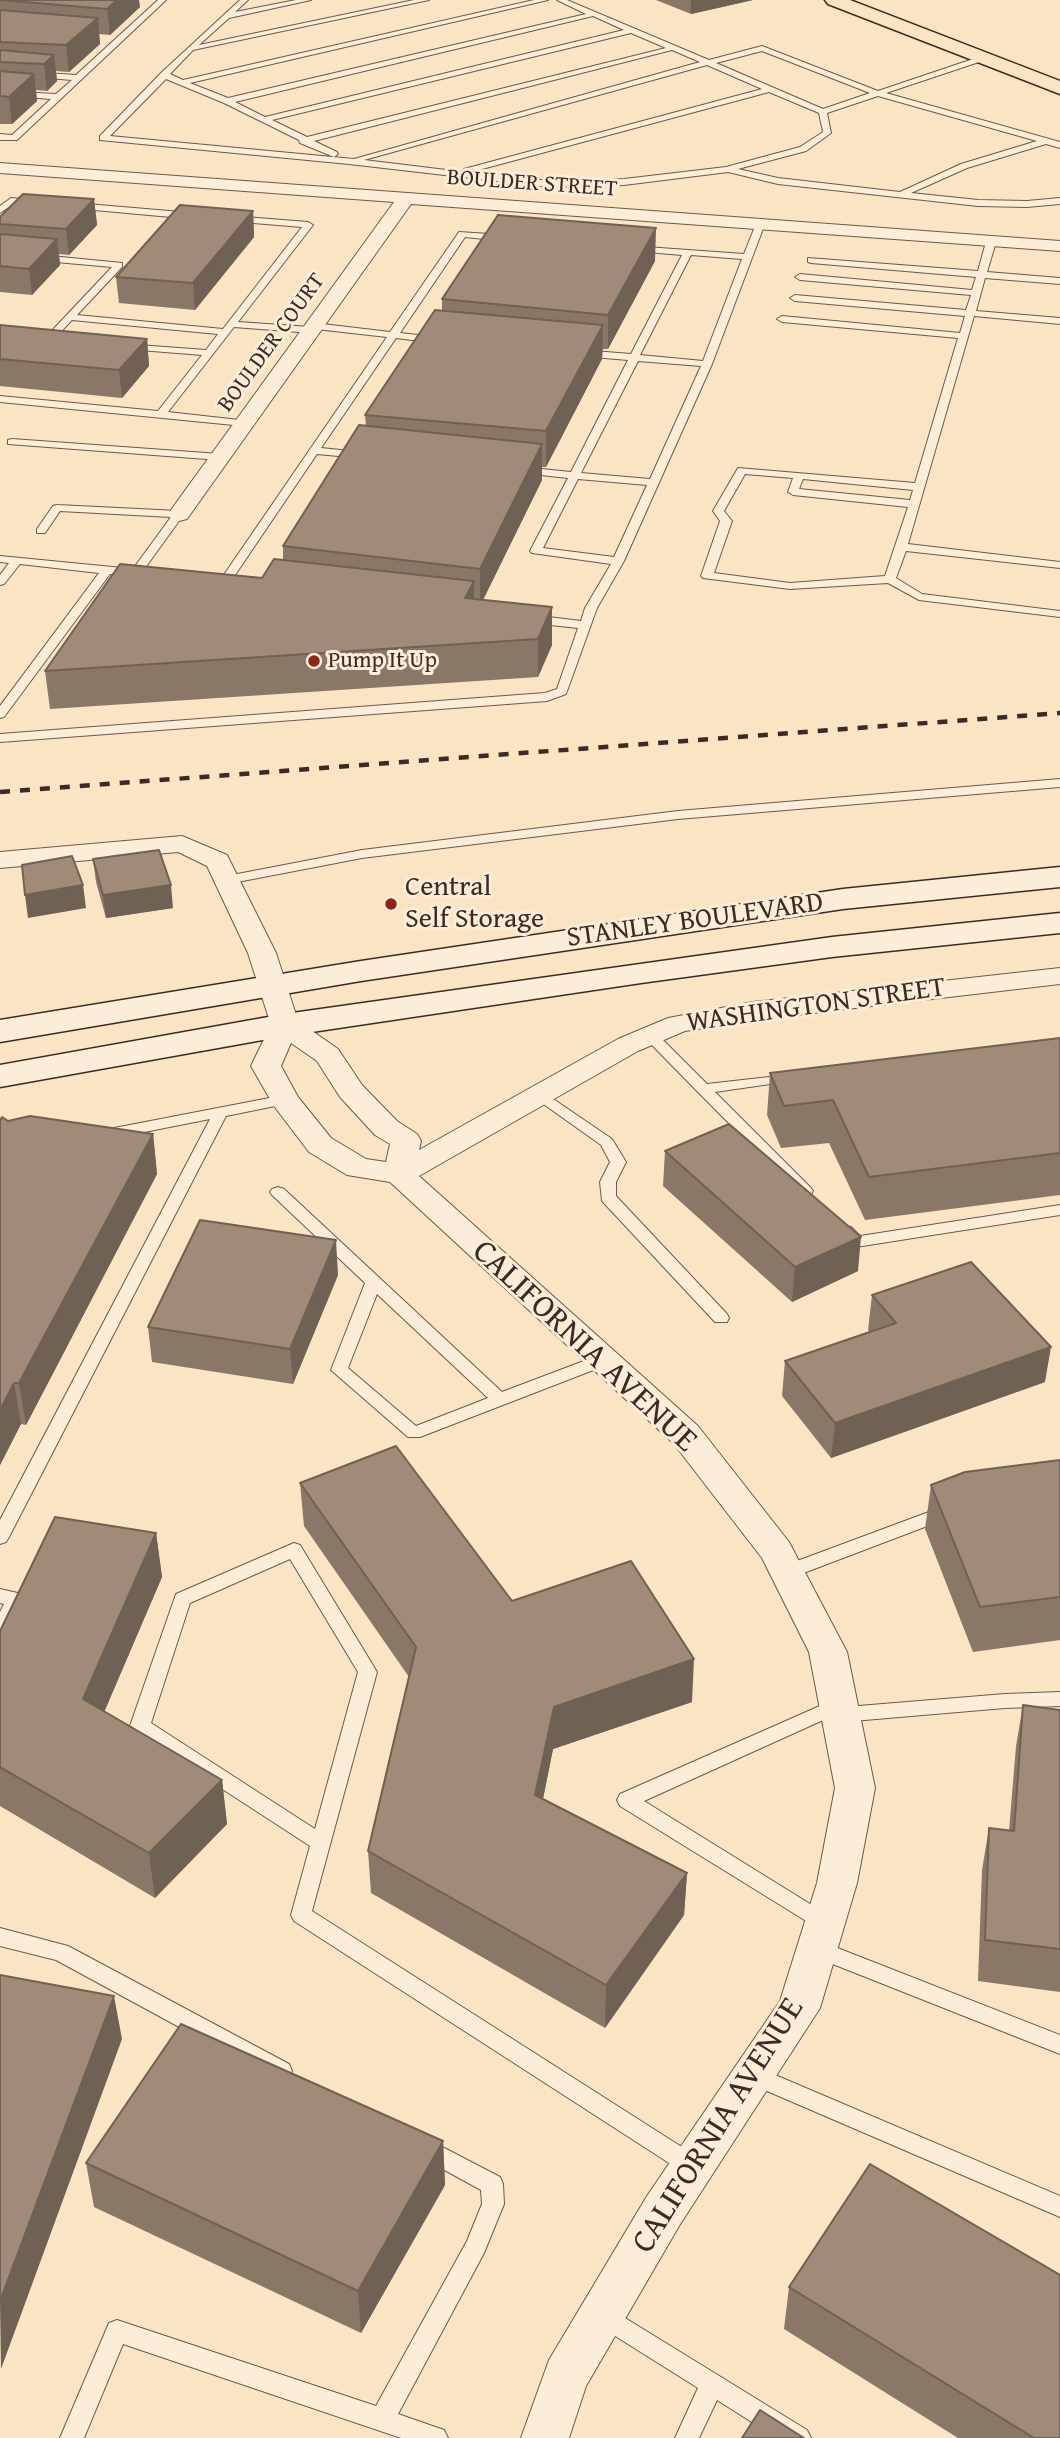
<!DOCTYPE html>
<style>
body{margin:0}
canvas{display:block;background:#fbe4c4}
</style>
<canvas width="1060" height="2438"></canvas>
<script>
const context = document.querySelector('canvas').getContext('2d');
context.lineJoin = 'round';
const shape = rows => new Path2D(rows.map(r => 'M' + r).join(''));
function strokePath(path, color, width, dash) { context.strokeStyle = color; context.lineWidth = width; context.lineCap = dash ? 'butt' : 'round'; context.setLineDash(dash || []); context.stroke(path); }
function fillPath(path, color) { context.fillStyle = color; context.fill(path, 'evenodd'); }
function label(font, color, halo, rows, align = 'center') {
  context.font = font + ' "Gentium Book Plus",serif'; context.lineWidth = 6; context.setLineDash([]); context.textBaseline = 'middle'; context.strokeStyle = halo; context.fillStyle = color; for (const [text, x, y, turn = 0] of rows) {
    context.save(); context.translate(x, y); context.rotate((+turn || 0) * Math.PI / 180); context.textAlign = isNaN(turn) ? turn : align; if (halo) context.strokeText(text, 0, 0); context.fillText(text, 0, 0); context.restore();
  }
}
const lane = shape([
 [158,0,166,0,17,140,0,140,0,134,12,135,51,99,0,95,0,91,56,94,72,80,0,74,0,70,76,75,158,0],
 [240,0,248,0,235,12,296,0,311,0,229,18,199,45,414,0,429,0,193,50,170,74,183,80,534,0,548,0,190,83,228,98,586,14,557,0,567,0,709,60,762,46,878,91,982,56,985,60,886,93,1060,142,1060,148,1046,144,967,168,911,193,978,200,1027,201,1060,198,1060,204,1027,207,978,206,778,184,728,172,624,185,549,187,349,164,100,140,100,136,161,73,240,0],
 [593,16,624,30,265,117,235,102,593,16],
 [631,33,666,48,307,137,272,120,631,33],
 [672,50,700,62,354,159,110,136,166,79,224,103,299,140,300,143,334,157,338,154,337,152,314,141,672,50],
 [762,51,870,93,823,109,716,63,762,51],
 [707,65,762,89,464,169,463,172,364,160,707,65],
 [769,92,819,113,823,132,800,147,726,167,624,179,549,181,471,172,769,92],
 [878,96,1037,141,961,164,900,192,778,178,738,169,806,151,831,133,827,113,878,96],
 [11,198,36,200,40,203,36,206,13,204,0,213,0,206,11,198],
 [75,203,193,213,197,216,193,219,72,208,72,204,75,203],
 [232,216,308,222,313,225,238,322,310,327,314,323,390,332,459,232,504,235,509,238,504,241,465,237,400,333,436,337,441,340,436,343,396,338,321,448,360,452,365,455,360,458,317,454,229,584,225,585,219,582,387,337,316,329,312,333,234,327,168,412,248,421,249,423,244,426,0,402,0,396,158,411,202,355,127,349,124,348,124,344,206,350,218,334,72,320,52,341,46,341,46,337,112,267,0,257,0,251,122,263,122,267,77,315,223,329,302,227,229,221,229,217,232,216],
 [756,224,764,226,712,364,624,561,597,608,566,694,547,701,0,742,0,734,545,693,557,689,578,628,532,623,526,619,532,615,581,621,585,608,611,564,532,553,530,551,568,478,522,473,517,470,522,467,571,472,628,360,581,356,576,353,581,350,631,354,682,255,635,251,632,250,632,246,744,254,756,224],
 [691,255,742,259,703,361,640,355,691,255],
 [638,361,701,366,650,479,581,473,638,361],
 [578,479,647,485,614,557,543,548,578,479],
 [991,239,996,242,987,272,1060,278,1060,284,985,278,976,311,1060,318,1060,324,974,316,908,544,1060,562,1060,568,906,551,896,578,922,594,1060,611,1060,617,919,600,888,583,790,589,703,578,701,576,720,521,713,511,738,468,915,483,958,338,782,322,777,319,782,316,960,333,965,316,795,301,790,298,795,295,966,310,971,295,800,280,795,277,800,274,972,290,976,277,811,263,808,262,808,258,978,271,986,242,991,239],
 [745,474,793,478,788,492,793,495,908,507,885,576,790,583,714,573,732,521,724,511,745,474],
 [803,479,913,490,910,500,799,489,803,479],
 [12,439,220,454,225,457,220,460,8,444,8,440,12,439],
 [57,505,179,511,184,514,140,575,110,574,4,717,0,718,0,706,99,573,20,564,4,584,0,585,0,575,9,563,0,562,0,556,133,569,171,517,60,511,45,533,37,533,37,529,53,506,57,505],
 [1060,779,1060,787,678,819,362,858,227,884,220,880,227,876,362,850,678,811,1060,779],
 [650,1031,655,1032,707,1084,796,1074,798,1077,791,1081,715,1092,811,1188,813,1191,811,1194,799,1194,698,1092,645,1038,643,1035,650,1031],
 [540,1090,612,1139,626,1162,616,1182,616,1196,727,1314,729,1318,727,1322,715,1322,602,1201,600,1182,610,1162,601,1145,535,1098,533,1095,535,1092,540,1090],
 [285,1095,290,1097,292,1100,290,1103,226,1116,9,1537,6,1542,0,1544,0,1520,210,1119,109,1139,101,1134,109,1129,285,1095],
 [278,1187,284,1189,502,1392,597,1356,603,1354,611,1360,609,1364,420,1437,408,1437,331,1370,365,1283,272,1195,270,1192,272,1189,278,1187],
 [377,1294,488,1398,416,1426,348,1368,377,1294],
 [1060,1205,1060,1215,856,1247,850,1246,837,1231,845,1226,851,1227,860,1236,1060,1205],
 [945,1506,951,1507,954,1512,951,1517,793,1577,787,1579,781,1577,778,1572,781,1567,945,1506],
 [294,1543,300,1545,377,1672,312,1911,699,2158,702,2165,699,2172,691,2175,683,2172,294,1921,291,1915,310,1846,133,1731,130,1726,176,1594,294,1543],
 [290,1559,358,1672,315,1829,151,1723,190,1603,290,1559],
 [0,1589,22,1594,25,1599,7,1635,0,1637,0,1612,4,1604,0,1603,0,1589],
 [1060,1692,1060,1706,1005,1708,841,1722,834,1720,832,1716,644,1801,831,1917,834,1923,831,1929,824,1932,620,1806,617,1800,620,1794,838,1698,845,1700,846,1707,1005,1694,1060,1692],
 [0,1928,68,1946,289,2064,292,2071,289,2078,281,2080,273,2078,56,1960,0,1946,0,1928],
 [817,1940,1060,2035,1060,2054,810,1955,807,1949,810,1943,817,1940],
 [754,2066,1060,2196,1060,2217,746,2082,743,2075,746,2068,754,2066],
 [427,2139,500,2177,503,2184,504,2204,484,2253,398,2414,444,2430,448,2438,401,2438,123,2344,84,2438,60,2438,109,2323,117,2320,376,2406,467,2241,482,2204,481,2190,419,2156,416,2149,419,2142,427,2139],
 [604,2305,807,2430,811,2438,777,2438,717,2400,699,2438,675,2438,698,2388,596,2324,592,2316,596,2308,604,2305]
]);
const street = shape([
 [0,163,1060,241,1060,251,411,204,187,519,179,521,171,519,168,514,394,202,0,173,0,163],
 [182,836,227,855,276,953,298,1021,338,1049,362,1085,397,1121,417,1134,421,1141,419,1150,618,1039,668,1018,753,1002,1060,968,1060,984,753,1020,685,1031,638,1051,419,1176,698,1426,789,1542,847,1652,875,1788,857,1883,820,2008,679,2226,586,2386,569,2438,521,2438,549,2360,647,2196,780,2001,817,1883,835,1788,809,1652,762,1558,674,1444,390,1182,347,1175,309,1152,274,1106,251,1066,271,1025,248,953,207,866,178,852,0,868,0,852,182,836],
 [291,1043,317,1061,340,1097,375,1135,390,1144,386,1162,366,1159,331,1138,298,1097,281,1066,291,1043]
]);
const secondary = shape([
 [1060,867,1060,887,843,909,361,981,0,1042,0,1020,361,961,843,889,1060,867],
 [1060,913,1060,933,832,957,641,983,285,1036,0,1087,0,1065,285,1014,832,937,1060,913]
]);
const primary = shape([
 [825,0,850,0,1060,81,1060,94,828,4,825,0]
]);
strokePath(lane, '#6b594d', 2);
strokePath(street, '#6b594d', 2);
strokePath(secondary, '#3b2b25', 3);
strokePath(primary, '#3b2b25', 3);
fillPath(lane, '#fcedd9');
fillPath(street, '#fcedd9');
fillPath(secondary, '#fcedd9');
fillPath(primary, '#fbe4c4');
strokePath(shape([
 [0,792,1060,713]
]), '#3b2b25', 4.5, [10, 10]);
fillPath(shape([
 [0,0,140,7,110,35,99,34,100,44,69,72,56,71,57,81,47,91,36,90,37,101,12,124,0,124],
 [656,0,753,0,691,14],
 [94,199,97,225,69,255,59,254,60,265,32,295,0,292,0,217],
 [253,211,254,237,195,310,119,303,116,277],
 [655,261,608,349,603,349,602,359,546,467,542,467,542,480,483,600,552,607,552,645,538,677,50,709,45,671,262,578,283,560,283,546,366,426,365,415,442,310,442,299],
 [0,325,147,339,149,366,122,398,0,386],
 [93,859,173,908,106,918,96,882],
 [1060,1038,1060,1195,865,1220,829,1143,781,1148,767,1115,770,1073],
 [8,1121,153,1134,157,1174,26,1425,21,1424,0,1465],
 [665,1151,858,1271,792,1302,663,1186],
 [338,1275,293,1384,152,1362,148,1327],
 [872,1295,1045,1382,831,1458,782,1396,785,1361,870,1332,868,1330],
 [1060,1460,1060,1640,973,1652,925,1529,931,1485],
 [300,1483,692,1702,553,1749,543,1799,687,1873,684,1915,605,2028,371,1893,368,1851,409,1677,304,1526],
 [156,1533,162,1577,104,1711,222,1780,227,1824,155,1898,0,1806,0,1631],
 [1023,1705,1060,1710,1060,1992,978,1981,982,1870,989,1828,1009,1831,1016,1746],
 [443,2141,445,2185,361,2333,94,2207,86,2163],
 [789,2287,1060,2438,958,2438,784,2329]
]), '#897867');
fillPath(shape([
 [117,0,139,0,140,7,110,35,107,9],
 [691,0,753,0,691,14],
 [98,18,100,44,69,72,66,45],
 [54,55,57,81,47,91,44,64],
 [34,74,37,101,12,124,9,97],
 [94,199,97,225,69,255,66,229],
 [253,211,254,237,195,310,193,283],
 [656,228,655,261,608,349,608,315],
 [57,239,60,265,32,295,29,269],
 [603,325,602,359,546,467,546,431],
 [147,339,149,366,122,398,119,370],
 [542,444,542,480,480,606,480,569],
 [474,581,474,619,465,598],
 [552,607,552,645,538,677,538,639],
 [83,885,86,908,28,918,25,895],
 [171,885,173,908,106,918,103,895],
 [153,1134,157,1174,26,1425,19,1383],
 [861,1237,858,1271,792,1302,795,1267],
 [336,1240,338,1275,293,1384,290,1349],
 [1051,1347,1045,1382,831,1458,835,1423],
 [14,1383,21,1424,0,1465,0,1410],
 [156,1533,162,1577,91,1743,83,1699],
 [694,1659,692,1702,553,1749,535,1838,535,1795,554,1707],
 [222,1780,227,1824,155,1898,149,1853],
 [687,1873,684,1915,605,2028,606,1985],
 [114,1996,122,2039,1,2369,0,2301],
 [443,2141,445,2185,361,2333,358,2291]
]), '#6f6154');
const building = shape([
 [0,0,117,0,107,9,0,0],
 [0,10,98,18,66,45,0,42,0,10],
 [0,50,54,55,44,64,0,62,0,50],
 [0,71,34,74,9,97,0,96,0,71],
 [23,194,94,199,66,229,0,224,0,217,23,194],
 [180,205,253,211,193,283,116,277,180,205],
 [498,215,656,228,608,315,442,299,498,215],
 [0,234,57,239,29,269,0,266,0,234],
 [435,310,603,325,546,431,365,415,435,310],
 [0,325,147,339,119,370,0,359,0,325],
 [359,425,542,444,480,569,283,546,359,425],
 [274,559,474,581,465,598,552,607,538,639,45,671,120,564,262,578,274,559],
 [159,850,171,885,103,895,93,859,159,850],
 [72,856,83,885,25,895,22,865,72,856],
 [1060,1038,1060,1153,869,1177,833,1100,784,1106,770,1073,1060,1038],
 [30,1116,153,1134,19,1383,14,1383,0,1410,0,1121,2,1117,8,1121,30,1116],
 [729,1124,861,1237,795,1267,665,1151,729,1124],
 [200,1220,336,1240,290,1349,148,1327,200,1220],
 [971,1262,1051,1347,835,1423,785,1361,896,1323,872,1295,971,1262],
 [396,1446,512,1601,631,1561,694,1659,554,1707,535,1795,687,1873,606,1985,368,1851,416,1647,300,1483,396,1446],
 [1060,1460,1060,1597,980,1607,931,1485,965,1472,1060,1460],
 [55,1517,156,1533,83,1699,222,1780,149,1853,0,1767,0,1631,55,1517],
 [1023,1705,1060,1710,1060,1949,985,1940,989,1828,1014,1831,1023,1705],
 [0,1975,114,1996,0,2301,0,1975],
 [181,2024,443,2141,358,2291,86,2163,181,2024],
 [870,2164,1060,2275,1060,2438,1034,2438,789,2287,870,2164],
 [760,2410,804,2438,742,2438,760,2410]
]);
fillPath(building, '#9f8b78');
strokePath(building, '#6f6154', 2);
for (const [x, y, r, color] of [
 [314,661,7,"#8f2418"],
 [391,904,7,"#8f2418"]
]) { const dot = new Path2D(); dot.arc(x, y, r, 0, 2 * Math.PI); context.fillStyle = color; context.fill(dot); strokePath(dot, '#fcedd9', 2.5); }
label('23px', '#3b2b25', '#fcedd9', [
 ["BOULDER STREET",532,184,4],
 ["BOULDER COURT",272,343,-54]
]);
label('23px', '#3b2b25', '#fcedd9', [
 ["Pump It Up",328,661]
], 'left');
label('28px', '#3b2b25', '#fcedd9', [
 ["Central",405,888],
 ["Self Storage",405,920]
], 'left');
label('28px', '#3b2b25', '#fcedd9', [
 ["STANLEY BOULEVARD",695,921,-8],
 ["WASHINGTON STREET",816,1006,-8]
]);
label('33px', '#3b2b25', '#fcedd9', [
 ["CALIFORNIA AVENUE",584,1347,43],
 ["CALIFORNIA AVENUE",719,2126,-58]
]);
</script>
